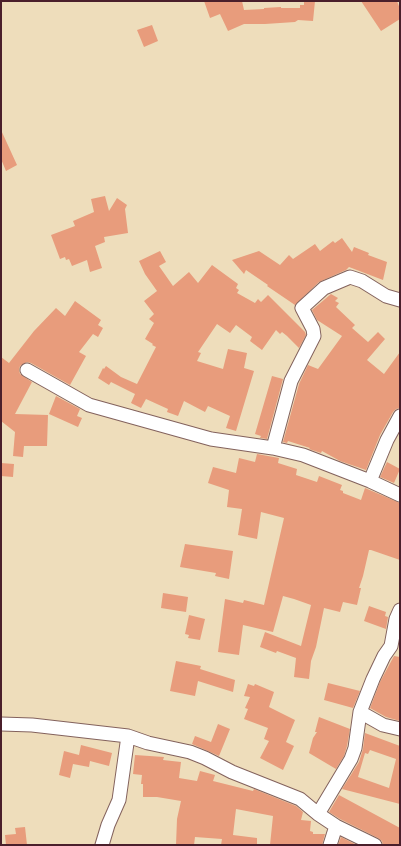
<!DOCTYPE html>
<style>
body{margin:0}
#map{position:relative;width:401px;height:846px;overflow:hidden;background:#edb;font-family:"Gochi Hand",sans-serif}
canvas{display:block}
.frame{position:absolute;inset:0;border:2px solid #4a1f2b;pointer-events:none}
</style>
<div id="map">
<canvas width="401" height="846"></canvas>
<div class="frame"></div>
</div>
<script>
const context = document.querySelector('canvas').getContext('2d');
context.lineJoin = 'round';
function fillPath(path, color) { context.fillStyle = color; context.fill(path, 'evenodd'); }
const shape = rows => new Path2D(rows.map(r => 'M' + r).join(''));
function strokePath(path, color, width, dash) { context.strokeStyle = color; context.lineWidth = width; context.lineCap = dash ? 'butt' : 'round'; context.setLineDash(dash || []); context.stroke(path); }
fillPath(shape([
 [204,1,242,1,244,10,264,9,264,8,281,7,281,8,300,8,300,5,304,5,304,1,315,1,313,21,298,20,295,22,265,24,244,24,228,31,220,14,210,18],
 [361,1,397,1,400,9,400,19,381,31],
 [152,25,158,41,144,47,137,30],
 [1,130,17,165,6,171,1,159],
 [105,196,109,211,117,198,127,205,125,209,128,233,104,237,105,242,95,246,102,268,90,272,87,260,72,266,69,259,66,260,65,257,60,259,51,235,75,226,73,221,94,212,91,199],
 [342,238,352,252,354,247,369,253,368,255,387,262,383,280,349,267,346,270,319,282,295,305,267,286,268,285,246,270,244,274,232,260,259,251,280,265,289,255,293,259,315,244,320,251,333,241,335,243],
 [160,251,166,262,159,266,173,286,189,272,198,283,212,265,238,284,236,288,239,290,237,293,255,303,258,299,261,302,268,295,305,332,306,335,299,348,287,336,282,332,280,334,276,330,262,350,250,341,252,337,236,325,230,333,217,324,198,352,201,353,197,361,223,369,228,349,247,353,244,368,254,371,236,431,226,428,230,416,208,406,205,412,184,401,178,416,167,412,168,409,146,399,141,408,131,403,135,394,111,382,109,385,98,378,103,368,104,369,106,366,121,377,137,384,156,347,152,345,153,344,145,339,154,323,149,319,154,314,144,301,157,291,145,274,139,261],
 [331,294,338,298,335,301,339,303,336,307,355,325,352,328,368,342,378,332,385,339,367,360,384,374,400,352,400,408,396,409,393,412,380,435,366,470,340,461,322,451,321,453,309,449,310,448,288,441,287,443,283,442,299,384,308,365,318,369,342,336,317,320,312,310],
 [75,301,101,320,98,325,103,328,98,337,93,334,79,352,86,356,70,385,31,363,27,362,20,366,19,370,20,374,32,382,15,414,48,415,47,446,24,446,23,457,13,456,15,432,1,421,1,357,9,363,34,331,56,308,65,316],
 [272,376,283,379,267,439,260,438,261,436,255,434],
 [56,396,80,409,77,416,82,418,78,427,49,414],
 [257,454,279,458,278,463,297,469,296,475,317,482,319,476,342,485,340,490,343,491,343,493,361,500,365,488,400,503,400,560,371,550,369,550,363,576,359,588,361,588,357,605,343,602,340,612,324,608,316,647,311,661,309,679,294,677,296,658,277,651,276,653,260,647,265,632,301,646,311,605,294,599,283,596,273,632,243,625,239,655,218,652,225,599,243,603,244,600,264,605,284,518,261,512,257,539,238,535,242,509,227,507,229,490,208,483,213,467,236,473,239,458,255,462],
 [387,462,400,469,394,483,380,477],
 [1,463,14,464,13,477,1,476],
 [185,544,233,551,229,579,215,576,216,573,180,567],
 [163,593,188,597,186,612,161,608],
 [369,606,386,612,385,616,388,617,386,629,364,621],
 [189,615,205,619,200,640,188,638,189,635,185,634],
 [394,656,400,657,400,721,386,717,370,708,380,682],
 [176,661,201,666,200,669,235,680,233,692,198,681,195,696,170,691],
 [328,683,360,691,353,708,324,700],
 [248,684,254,686,255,684,274,692,269,707,295,720,286,742,294,746,283,770,260,758,269,741,264,739,268,728,244,719,248,709,245,708,250,697,244,696],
 [319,717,350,729,347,746,344,756,336,769,309,753,313,738,317,732,315,732],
 [218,724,230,729,219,756,192,744,195,736,211,742],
 [365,733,400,746,400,804,342,789,359,762,363,749],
 [370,750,396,759,389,788,358,777,365,753,368,754],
 [81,745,112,753,109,766,90,761,89,767,73,764,70,778,59,775,64,751,79,755],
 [135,755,164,757,163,760,181,762,179,778,197,781,200,771,215,775,213,781,253,791,254,789,296,806,303,812,301,820,311,821,310,831,313,832,313,834,325,834,322,845,270,845,273,816,236,809,233,835,257,838,257,845,221,845,222,839,195,837,194,845,176,845,177,819,181,801,157,797,143,797,143,784,141,784,142,775,133,774],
 [339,795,400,828,400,845,383,845,382,841,378,838,340,819,329,812],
 [25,827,27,845,6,845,5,835,16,834,15,828],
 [341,837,357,845,338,845]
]), '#e89c7c');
const street = shape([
 [27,370,89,405,211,439,273,448,303,455,370,481,400,495],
 [273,448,291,381,314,336,313,329,302,308,324,288,350,277,362,281,386,296,400,300],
 [370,481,387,440,400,416],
 [360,712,383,725,400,729],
 [1,724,32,725,128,736,148,743,190,752,205,758,232,772,300,799,318,814,336,826,375,845],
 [318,814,351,759,355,748,360,712,373,679,384,656,391,646,396,619,400,610],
 [102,845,108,825,119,800,128,736],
 [330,845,336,826]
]);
strokePath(street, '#83625d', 15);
strokePath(street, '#fff', 13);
</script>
